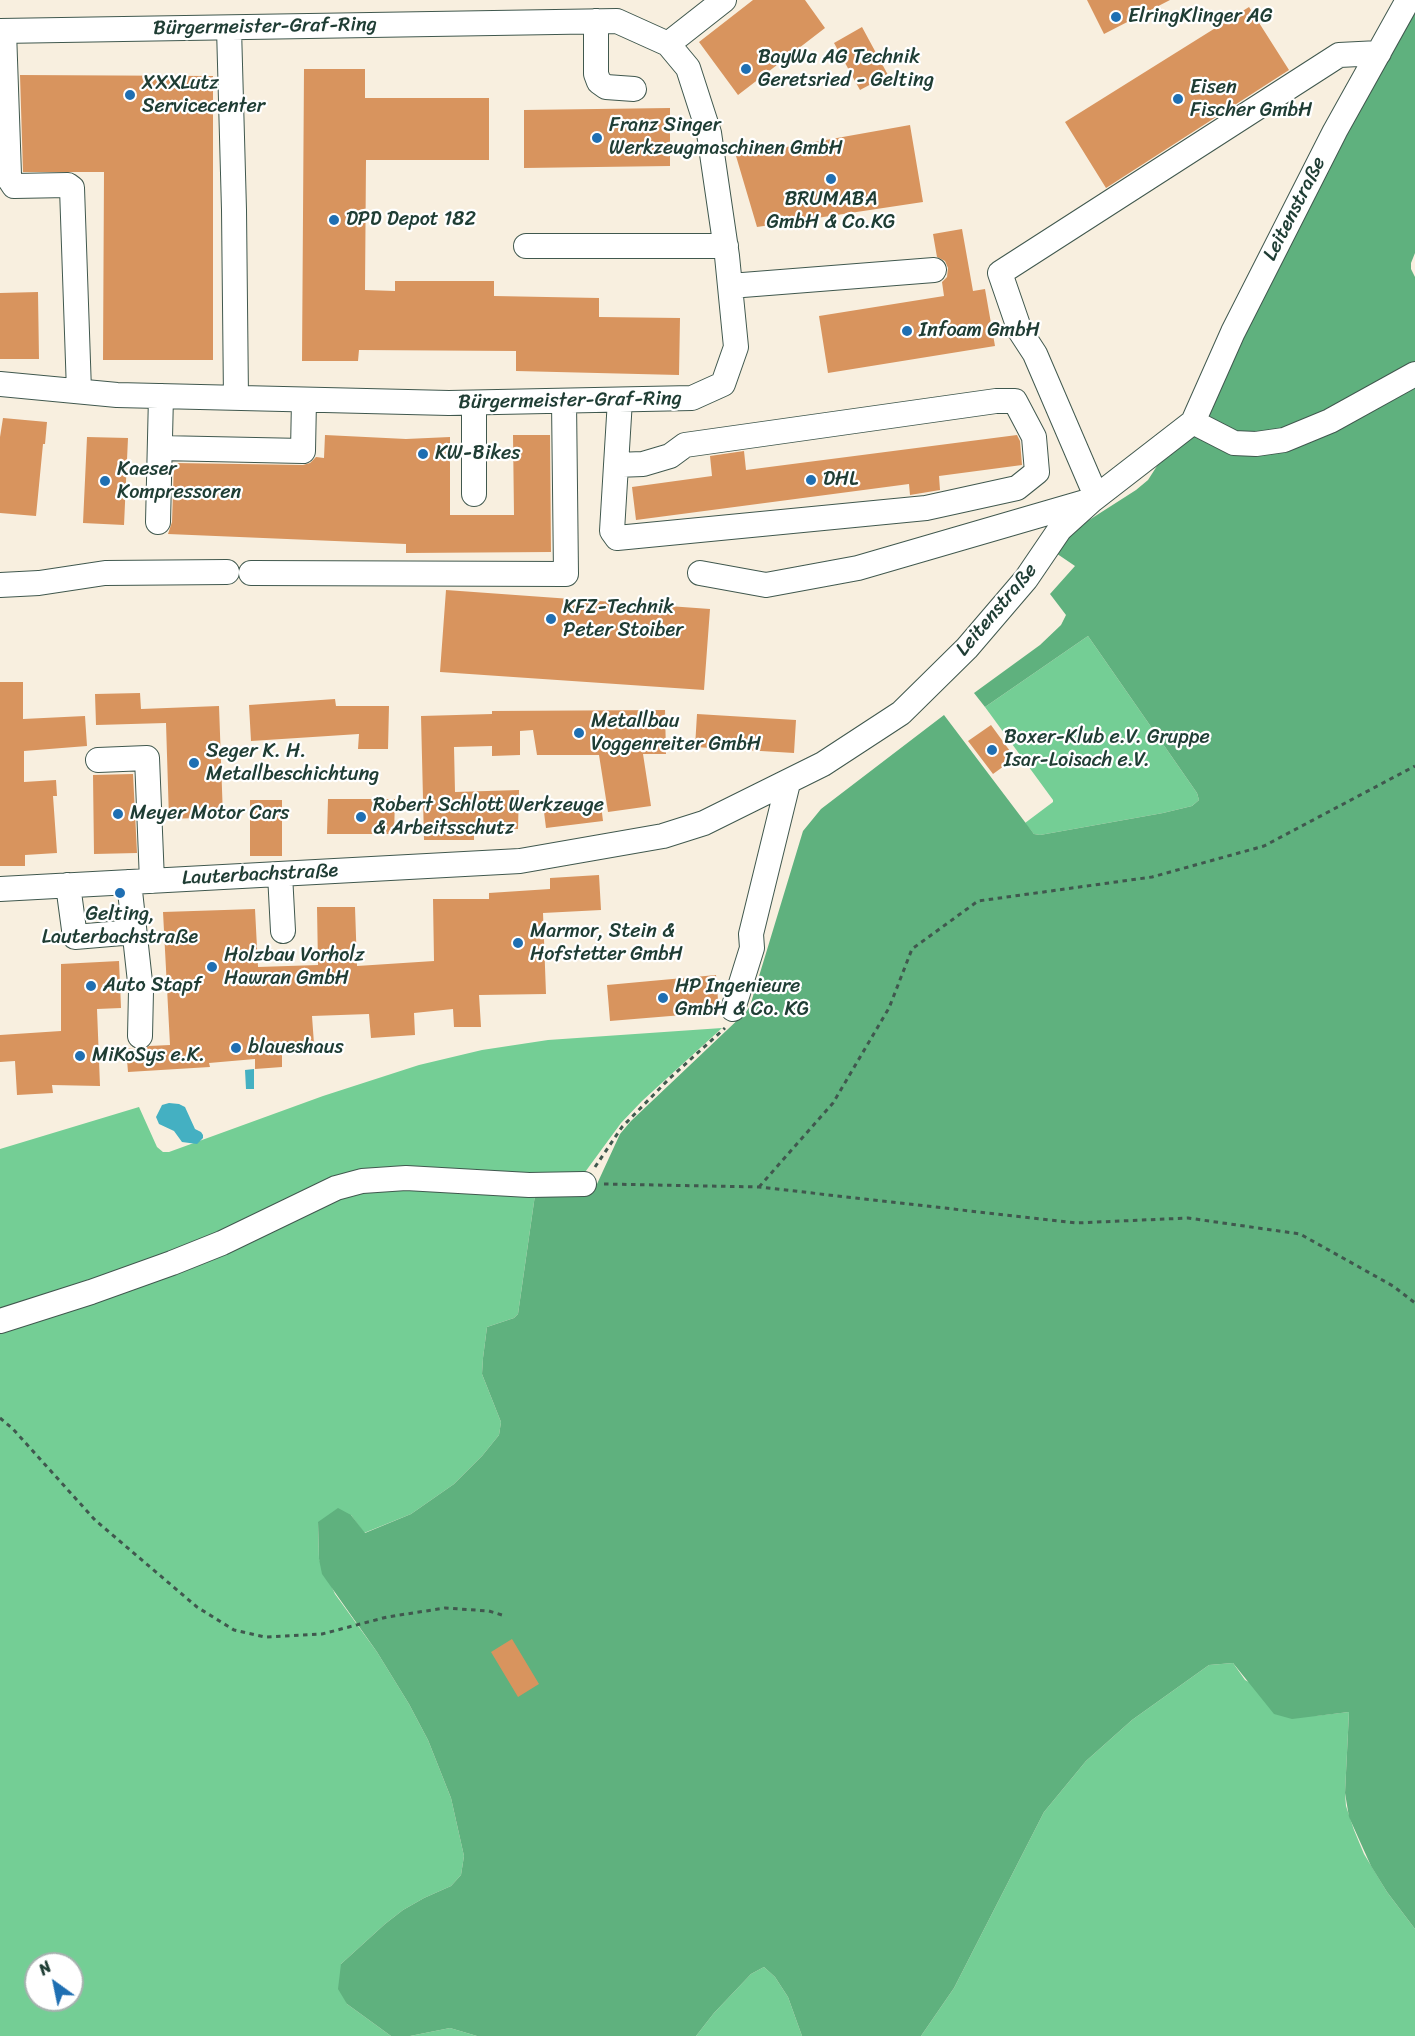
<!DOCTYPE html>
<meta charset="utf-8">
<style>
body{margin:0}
#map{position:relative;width:1415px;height:2036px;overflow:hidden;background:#f8efdf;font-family:Sriracha,sans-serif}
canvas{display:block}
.north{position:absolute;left:24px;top:1952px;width:60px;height:60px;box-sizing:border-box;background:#fff;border:2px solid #a5b1ae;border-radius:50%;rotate:327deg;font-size:16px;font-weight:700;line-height:24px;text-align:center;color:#1f3d34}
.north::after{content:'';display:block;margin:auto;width:21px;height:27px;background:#1f6fb2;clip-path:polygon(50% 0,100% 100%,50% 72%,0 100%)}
</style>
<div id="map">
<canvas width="1415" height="2036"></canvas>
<div class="north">N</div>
</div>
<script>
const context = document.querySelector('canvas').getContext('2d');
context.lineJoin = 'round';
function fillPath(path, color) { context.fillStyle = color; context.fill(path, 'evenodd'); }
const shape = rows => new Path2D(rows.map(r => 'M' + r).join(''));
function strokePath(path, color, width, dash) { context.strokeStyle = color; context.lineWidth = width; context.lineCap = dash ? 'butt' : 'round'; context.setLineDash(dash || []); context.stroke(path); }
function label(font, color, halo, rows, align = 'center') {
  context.font = font + ' Sriracha,sans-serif'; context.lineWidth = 4.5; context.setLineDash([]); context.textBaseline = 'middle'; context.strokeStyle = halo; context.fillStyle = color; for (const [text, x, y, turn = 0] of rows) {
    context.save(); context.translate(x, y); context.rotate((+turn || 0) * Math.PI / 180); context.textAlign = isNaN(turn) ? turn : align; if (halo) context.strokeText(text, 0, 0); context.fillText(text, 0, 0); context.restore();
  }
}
fillPath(shape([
 [1088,636,1197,793,1199,800,1192,806,1163,813,1040,835,1034,834,1025,823,1053,802,1053,800,985,707],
 [722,1028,642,1101,621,1123,580,1179,412,1175,228,1235,0,1316,0,1149,139,1107,157,1147,163,1152,169,1152,323,1096,419,1065,482,1050,548,1040],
 [536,1188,518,1314,514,1318,487,1327,483,1358,482,1374,501,1422,499,1435,482,1456,454,1484,411,1514,364,1533,351,1515,318,1523,319,1559,335,1594,377,1652,409,1704,428,1740,451,1798,464,1856,461,1875,451,1886,424,1898,403,1910,385,1924,341,1964,347,2004,391,2036,0,2036,0,1325,344,1191],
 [36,1964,72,1964,72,2000,36,2000],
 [1233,1663,1245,1680,1314,1716,1349,1712,1345,1793,1346,1806,1354,1830,1364,1854,1387,1892,1415,1929,1415,2036,921,2036,954,1988,1044,1812,1086,1761,1132,1720,1209,1665],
 [764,1967,775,1977,788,1997,802,2036,696,2036,714,2013,751,1974],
 [450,2028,477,2036,410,2036]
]), '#74ce95');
fillPath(shape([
 [1415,0,1415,253,1411,263,1411,269,1415,277,1415,1929,1387,1892,1371,1866,1349,1817,1345,1793,1349,1712,1292,1719,1274,1714,1233,1663,1209,1665,1132,1720,1086,1761,1044,1812,954,1988,921,2036,802,2036,788,1997,775,1977,764,1967,751,1974,714,2013,696,2036,477,2036,450,2028,410,2036,391,2036,347,2004,338,1989,341,1964,385,1924,403,1910,424,1898,451,1886,461,1875,464,1856,451,1798,428,1740,409,1704,377,1652,322,1574,319,1559,318,1522,338,1508,351,1515,365,1533,411,1514,454,1484,482,1456,499,1435,501,1422,482,1374,483,1358,487,1327,514,1318,518,1314,536,1188,597,1184,620,1134,631,1121,746,1012,750,1006,803,831,821,809,944,715,1034,834,1040,835,1163,813,1192,806,1199,800,1197,793,1088,636,985,707,974,693,1040,645,1061,625,1066,615,1050,594,1075,566,1047,547,1136,490,1148,480,1166,452]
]), '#5fb17e');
fillPath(shape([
 [254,1069,254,1089,246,1089,245,1070],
 [169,1103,179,1104,185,1107,195,1129,201,1132,203,1135,203,1138,197,1144,182,1142,174,1131,159,1124,156,1117,162,1105]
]), '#44b0c2');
fillPath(shape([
 [753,0,805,0,825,28,738,95,699,42],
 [1087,0,1170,0,1104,34],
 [1249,7,1289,70,1106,188,1065,122],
 [862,27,888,75,860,90,834,43],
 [304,69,365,69,365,98,489,98,489,160,366,160,365,290,395,291,395,281,494,281,494,296,599,298,599,317,680,318,679,375,516,371,516,351,359,350,358,361,302,361],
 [20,75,213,76,213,360,103,360,104,172,23,172],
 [670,108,670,166,524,168,524,110],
 [910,125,923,202,757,227,736,156],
 [962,229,973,291,985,289,995,346,828,373,819,316,944,296,942,282,947,277,948,268,945,261,937,257,933,234],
 [38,292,39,359,0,359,0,293],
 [3,418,47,422,45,444,43,444,36,516,0,513,0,437],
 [325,435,406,439,450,437,450,515,514,515,513,435,550,435,551,552,406,553,406,544,168,534,172,522,174,463,303,465,310,463,316,457,324,458],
 [1017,435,1020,441,1022,465,939,476,940,490,910,495,909,484,636,520,632,487,712,476,710,456,744,451,746,470],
 [87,437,128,438,124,525,83,523],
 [446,590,710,609,704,690,440,672],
 [0,682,23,682,23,719,85,716,87,746,24,751,24,782,56,780,57,796,53,796,57,853,25,855,25,866,0,866],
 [140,693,141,709,219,706,223,817,169,819,166,723,96,725,95,694],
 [335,699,336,706,389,706,388,749,358,749,359,734,251,741,249,705],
 [665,710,666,754,643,754,651,806,608,812,599,755,537,755,533,730,520,731,520,755,492,756,492,746,454,747,455,792,519,790,518,829,474,829,474,840,424,840,421,716,492,714,492,711],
 [697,714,796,720,794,753,695,747],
 [991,725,1015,758,993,774,968,741],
 [133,774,137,853,94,854,93,775],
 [328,799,395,799,394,834,327,834],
 [250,800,282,800,282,856,250,856],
 [601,805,603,821,546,828,544,812],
 [599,875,601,910,543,913,546,994,479,995,481,1027,454,1027,453,1009,414,1013,415,1035,371,1038,369,1014,312,1016,314,1044,282,1045,282,1067,255,1069,255,1059,209,1063,210,1067,128,1072,126,1048,140,1050,149,1046,170,1045,163,912,255,909,258,967,318,965,317,907,355,907,357,966,434,961,433,899,489,899,489,893,550,889,550,878],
 [119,961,121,1008,97,1009,100,1086,52,1085,53,1093,17,1095,15,1061,0,1062,0,1035,61,1031,61,964],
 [716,975,719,1012,610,1021,607,985],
 [512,1639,539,1684,518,1697,491,1652]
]), '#d8945e');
const minor = shape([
 [596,21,596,74,599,82,606,87,634,89],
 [229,28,234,210,236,398],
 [0,31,617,21,668,44,688,68,709,133,727,256,736,347,723,384,692,398,449,403,117,395,0,384],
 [4,31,9,175,10,180,14,186,68,185,72,188,79,391],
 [668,44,724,0],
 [526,246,726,246],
 [730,286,934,270],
 [474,403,474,494],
 [1193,422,1234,443,1256,444,1284,440,1330,421,1415,374],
 [160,448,303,451,304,400],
 [616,465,643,464,670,456,685,445,996,401,1015,401,1034,437,1037,472,1017,488,926,508,617,538,612,531,616,465,620,400],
 [1096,496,1035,354,1020,331,1000,273,1339,55,1379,53],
 [158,522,161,396],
 [251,573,566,574,564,401],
 [700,573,766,585,858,568,1085,502],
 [0,585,39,583,105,573,227,572],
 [98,760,147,758,152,881],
 [280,874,283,931],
 [129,882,141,991,140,1036],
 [68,885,75,937,134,932],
 [0,889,520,861,663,836,704,823,823,764,901,713,967,648,1026,579,1060,529,1091,501,1193,422,1233,332,1335,131,1408,0],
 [733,1009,752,948,751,934,788,783],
 [0,1321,91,1292,172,1263,222,1243,336,1188,362,1181,406,1178,529,1185,584,1184]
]);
strokePath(minor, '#40584e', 26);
strokePath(shape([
 [595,1167,622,1127,670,1078,725,1028],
 [604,1184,759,1187,1076,1223,1188,1218,1300,1234,1393,1286,1415,1303],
 [759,1187,833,1103,889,1008,912,949,978,901,1152,877,1264,846,1415,766],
 [0,1418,13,1429,95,1520,197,1607,234,1630,265,1637,322,1634,387,1617,445,1608,489,1611,502,1615]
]), '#40584e', 3, [4.5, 4.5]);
strokePath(minor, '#fff', 24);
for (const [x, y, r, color] of [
 [1116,17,6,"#1f6fb2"],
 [746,69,6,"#1f6fb2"],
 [130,95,6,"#1f6fb2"],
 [1178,99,6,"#1f6fb2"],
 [597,138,6,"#1f6fb2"],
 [831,179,6,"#1f6fb2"],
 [334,220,6,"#1f6fb2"],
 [907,331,6,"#1f6fb2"],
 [423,454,6,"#1f6fb2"],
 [811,480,6,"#1f6fb2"],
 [105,481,6,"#1f6fb2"],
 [551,619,6,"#1f6fb2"],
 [579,733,6,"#1f6fb2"],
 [992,750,6,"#1f6fb2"],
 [194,763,6,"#1f6fb2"],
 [118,814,6,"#1f6fb2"],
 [361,817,6,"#1f6fb2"],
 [120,893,6,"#1f6fb2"],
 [518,943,6,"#1f6fb2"],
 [212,967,6,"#1f6fb2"],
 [91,986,6,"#1f6fb2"],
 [663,998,6,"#1f6fb2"],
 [236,1048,6,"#1f6fb2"],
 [80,1056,6,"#1f6fb2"]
]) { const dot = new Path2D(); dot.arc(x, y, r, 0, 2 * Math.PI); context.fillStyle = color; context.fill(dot); strokePath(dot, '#fff', 2); }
label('20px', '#1f3d34', '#fff', [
 ["ElringKlinger AG",1128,17],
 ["BayWa AG Technik",758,58],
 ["Geretsried - Gelting",758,81],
 ["XXXLutz",142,84],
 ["Servicecenter",142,107],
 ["Eisen",1190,88],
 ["Fischer GmbH",1190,111],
 ["Franz Singer",609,126],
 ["Werkzeugmaschinen GmbH",609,149],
 ["BRUMABA",831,200,"center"],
 ["GmbH & Co.KG",831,223,"center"],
 ["DPD Depot 182",346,220],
 ["Infoam GmbH",919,331],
 ["KW-Bikes",435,454],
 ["Kaeser",117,470],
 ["Kompressoren",117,493],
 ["DHL",823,480],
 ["KFZ-Technik",563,608],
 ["Peter Stoiber",563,631],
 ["Metallbau",591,722],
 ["Voggenreiter GmbH",591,745],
 ["Boxer-Klub e.V. Gruppe",1004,738],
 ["Isar-Loisach e.V.",1004,761],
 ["Seger K. H.",206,752],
 ["Metallbeschichtung",206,775],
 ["Robert Schlott Werkzeuge",373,806],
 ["& Arbeitsschutz",373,829],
 ["Meyer Motor Cars",130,814],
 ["Gelting,",120,915,"center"],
 ["Lauterbachstraße",120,938,"center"],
 ["Marmor, Stein &",530,932],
 ["Hofstetter GmbH",530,955],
 ["Holzbau Vorholz",224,956],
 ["Hawran GmbH",224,979],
 ["Auto Stapf",103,986],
 ["HP Ingenieure",675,987],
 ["GmbH & Co. KG",675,1010],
 ["blaueshaus",248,1048],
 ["MiKoSys e.K.",92,1056]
], 'left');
label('20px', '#1f3d34', '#fff', [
 ["Bürgermeister-Graf-Ring",265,27,-1],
 ["Leitenstraße",1295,209,-63],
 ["Bürgermeister-Graf-Ring",570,401,-1],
 ["Leitenstraße",997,610,-50],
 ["Lauterbachstraße",260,875,-3]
]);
</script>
